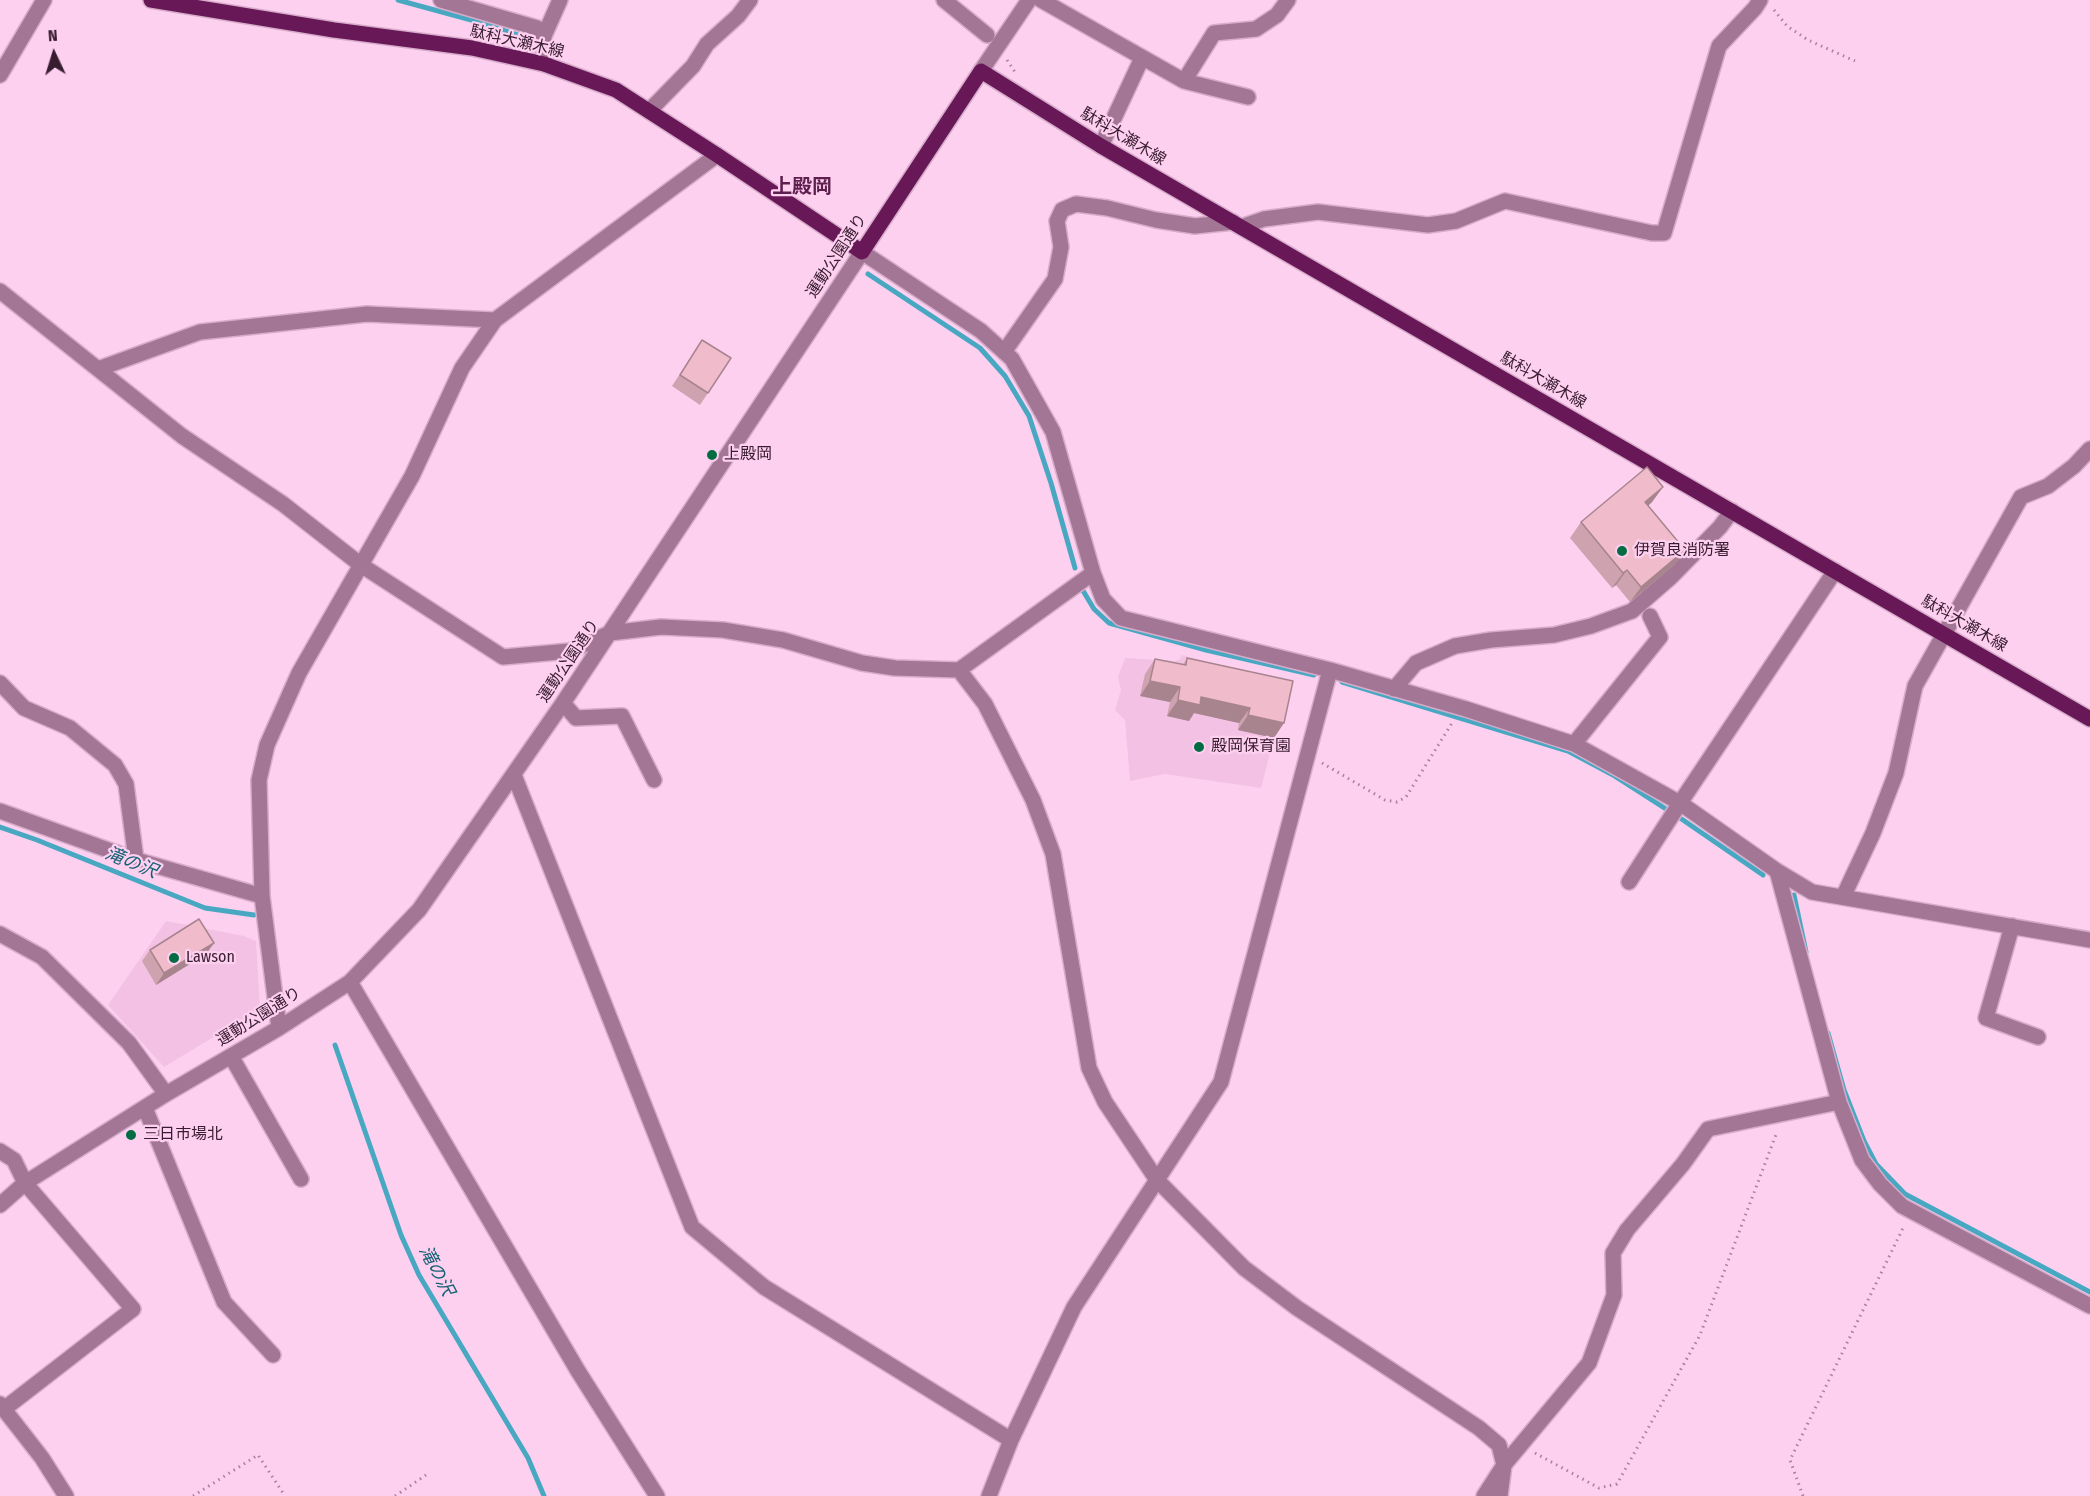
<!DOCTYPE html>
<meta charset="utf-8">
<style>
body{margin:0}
#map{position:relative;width:2090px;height:1496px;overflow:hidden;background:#fed0f0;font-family:"Fira Sans Condensed",sans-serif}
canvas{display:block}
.north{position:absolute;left:24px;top:24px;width:60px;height:60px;-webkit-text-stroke:4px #fed0f0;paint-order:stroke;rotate:356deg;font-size:16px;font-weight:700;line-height:24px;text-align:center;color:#381c30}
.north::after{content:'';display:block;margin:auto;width:21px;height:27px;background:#381c30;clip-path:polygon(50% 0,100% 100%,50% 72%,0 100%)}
</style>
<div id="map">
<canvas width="2090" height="1496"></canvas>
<div class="north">N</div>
</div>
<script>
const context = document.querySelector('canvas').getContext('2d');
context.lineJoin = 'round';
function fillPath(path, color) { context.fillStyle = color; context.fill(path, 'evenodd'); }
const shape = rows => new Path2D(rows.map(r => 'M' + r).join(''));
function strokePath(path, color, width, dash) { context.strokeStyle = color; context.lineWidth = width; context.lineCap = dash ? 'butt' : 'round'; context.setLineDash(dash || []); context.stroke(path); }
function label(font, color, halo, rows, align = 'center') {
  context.font = font + ' "Fira Sans Condensed","Noto Sans JP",sans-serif'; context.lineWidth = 4.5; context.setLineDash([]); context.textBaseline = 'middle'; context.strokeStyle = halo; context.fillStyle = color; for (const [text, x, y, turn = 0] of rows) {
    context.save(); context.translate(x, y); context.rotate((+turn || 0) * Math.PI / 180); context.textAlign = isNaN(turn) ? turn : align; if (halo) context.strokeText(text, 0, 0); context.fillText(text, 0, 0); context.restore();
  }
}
fillPath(shape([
 [1182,655,1288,683,1261,788,1165,774,1130,781,1125,720,1115,710,1121,690,1118,677,1125,658,1175,661,1180,659],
 [166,921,244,936,256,941,260,1009,164,1067,108,1005]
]), '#f2c1e3');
strokePath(shape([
 [398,0,475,21,533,40],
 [868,274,980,348,1005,376,1029,416,1051,483,1075,568],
 [1082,589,1094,609,1109,623,1206,650,1314,675],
 [1342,682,1568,751,1613,775,1683,820,1763,875],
 [0,827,37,840,205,908,254,915],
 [1794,895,1806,952],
 [1828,1033,1844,1090,1864,1141,1876,1164,1905,1194,2090,1292],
 [335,1045,401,1235,419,1275,528,1458,544,1496]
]), '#49a8c1', 5);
const minor = shape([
 [441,0,537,28,544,36,544,64],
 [944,0,987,35],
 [1041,0,1184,81,1214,33,1256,29,1277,15,1288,0],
 [544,36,560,0],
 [981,71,1029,0],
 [0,75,44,0],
 [1184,81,1248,97],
 [649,111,693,66,707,44,738,16,750,0],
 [1101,146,1142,58],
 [1241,227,1264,219,1318,212,1428,225,1456,221,1505,201,1652,233,1664,233,1719,46,1755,8,1760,0],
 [0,291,182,436,283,504,361,565,503,657,570,651,610,633,661,627,723,630,783,640,862,663,895,668,959,670,1093,573],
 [1004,352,1055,279,1061,247,1057,221,1062,210,1076,204,1107,208,1156,220,1195,226,1233,222],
 [98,369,200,332,367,314,495,320],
 [959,670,985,704,1033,800,1053,854,1089,1068,1105,1102,1157,1180,1244,1268,1297,1308,1479,1428,1499,1445,1504,1465,1500,1496],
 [0,683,24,708,70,728,115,765,126,784,136,860],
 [1394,689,1416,663,1455,646,1491,640,1554,635,1591,626,1632,611,1671,577,1720,527,1732,511],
 [563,703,576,718,622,716,654,780],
 [1574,744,1660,637,1650,616],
 [514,775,692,1227,764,1287,1011,1440],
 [0,811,136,860,262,896],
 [1777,871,1839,1102,1862,1160,1880,1184,1902,1206,2090,1306],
 [1629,882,1680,803,1835,571],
 [1843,897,1873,833,1896,773,1915,686,2021,497,2048,486,2074,466,2090,449],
 [2012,926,1986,1018,2038,1037],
 [0,934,42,957,129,1043,166,1094],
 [350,982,578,1371,657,1496],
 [279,1028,262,896,259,780,267,745,299,673,412,476,462,368,495,320,717,155],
 [231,1056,301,1179],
 [145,1108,224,1302,273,1355],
 [0,1151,14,1160,25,1183,133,1309,4,1409],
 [0,1205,25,1183,166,1094,279,1028,350,982,419,910,563,703,862,252,981,331,1012,359,1053,432,1093,573,1103,599,1121,618,1330,670,1466,709,1574,744,1680,803,1777,871,1812,892,2090,940],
 [0,1404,42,1458,66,1496],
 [989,1496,1011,1440,1074,1307,1221,1082,1330,670],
 [1484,1496,1504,1465,1589,1363,1614,1295,1613,1253,1627,1230,1683,1164,1708,1129,1839,1102]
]);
const major = shape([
 [151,0,334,30,472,48,544,64,616,90,717,155,862,252,981,71,1101,146,2090,719]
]);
strokePath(minor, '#d6acca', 18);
strokePath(major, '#d6acca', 18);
strokePath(shape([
 [1774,10,1787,26,1808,40,1855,61],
 [1007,60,1015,72],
 [1322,763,1385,800,1397,802,1406,797,1452,723],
 [1535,1453,1599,1488,1617,1484,1700,1335,1777,1132],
 [193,1496,258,1455,285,1496],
 [395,1496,426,1475],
 [1803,1496,1790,1460,1904,1226]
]), '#a8829d', 3, [1.5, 4.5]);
strokePath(minor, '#a37695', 15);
strokePath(major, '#681757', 15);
fillPath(shape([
 [702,340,731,358,700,405,672,386],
 [1663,487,1652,502,1648,506,1685,550,1674,565,1630,602,1616,585,1612,588,1570,538,1581,522],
 [1187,658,1293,681,1274,738,1238,730,1239,723,1194,713,1189,721,1167,716,1170,702,1140,696,1145,674,1155,659,1183,665],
 [214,943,206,954,156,985,142,961,150,950]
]), '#cea2af');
fillPath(shape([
 [1663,487,1652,502,1635,518,1645,502],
 [1685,550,1674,565,1630,602,1641,587],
 [1627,570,1616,585,1612,588,1623,573],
 [1150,681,1180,687,1170,702,1140,696],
 [1201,697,1250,708,1239,723,1194,713,1189,721,1167,716,1178,700],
 [1248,715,1284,723,1274,738,1238,730],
 [214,943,206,954,156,985,164,973]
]), '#a8848f');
const building = shape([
 [702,340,731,358,708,393,680,375,702,340],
 [1647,467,1663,487,1645,502,1685,550,1641,587,1627,570,1623,573,1581,522,1647,467],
 [1187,658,1293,681,1284,723,1248,715,1250,708,1201,697,1200,705,1178,700,1180,687,1150,681,1155,659,1186,665,1187,658],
 [199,919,214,943,164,973,150,950,199,919]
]);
fillPath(building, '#f0bccc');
strokePath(building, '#a8848f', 1.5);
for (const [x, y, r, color] of [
 [712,455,6,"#046c43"],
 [1622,551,6,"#046c43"],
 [1199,747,6,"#046c43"],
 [174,958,6,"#046c43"],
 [131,1135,6,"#046c43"]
]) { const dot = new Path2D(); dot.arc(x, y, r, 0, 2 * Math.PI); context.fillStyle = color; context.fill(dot); strokePath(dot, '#fed0f0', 2); }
label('16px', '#381c30', '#fed0f0', [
 ["駄科大瀬木線",517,42,13],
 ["駄科大瀬木線",1123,137,31],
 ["運動公園通り",837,256,-57],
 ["駄科大瀬木線",1543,381,30],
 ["駄科大瀬木線",1964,624,30],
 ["運動公園通り",569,661,-56],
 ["運動公園通り",259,1017,-32]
]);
label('16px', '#381c30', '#fed0f0', [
 ["上殿岡",724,455],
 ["伊賀良消防署",1634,551],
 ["殿岡保育園",1211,747],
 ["Lawson",186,958],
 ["三日市場北",143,1135]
], 'left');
label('italic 18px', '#146174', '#fed0f0', [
 ["滝の沢",131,863,22],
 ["滝の沢",436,1271,62]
]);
label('bold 20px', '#5d1f4e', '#fed0f0', [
 ["上殿岡",802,187]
]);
</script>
